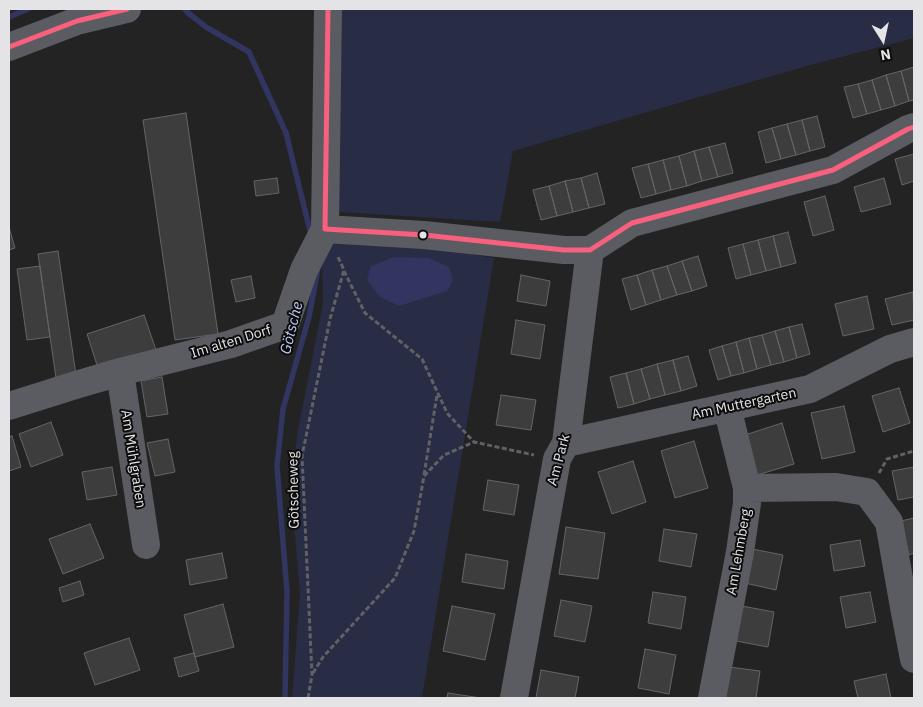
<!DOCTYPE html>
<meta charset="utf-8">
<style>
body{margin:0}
#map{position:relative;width:923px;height:707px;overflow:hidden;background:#232324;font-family:"IBM Plex Sans",sans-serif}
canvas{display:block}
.frame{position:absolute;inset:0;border:10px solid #e4e4e6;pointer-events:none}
.north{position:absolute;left:858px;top:15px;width:50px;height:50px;-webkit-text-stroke:4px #0c0c0d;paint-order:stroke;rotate:170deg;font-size:14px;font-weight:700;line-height:20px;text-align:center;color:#e4e4e6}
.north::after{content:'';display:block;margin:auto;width:18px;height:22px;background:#e4e4e6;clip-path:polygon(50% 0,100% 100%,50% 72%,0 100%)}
</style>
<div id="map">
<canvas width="923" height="707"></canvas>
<div class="frame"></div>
<div class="north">N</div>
</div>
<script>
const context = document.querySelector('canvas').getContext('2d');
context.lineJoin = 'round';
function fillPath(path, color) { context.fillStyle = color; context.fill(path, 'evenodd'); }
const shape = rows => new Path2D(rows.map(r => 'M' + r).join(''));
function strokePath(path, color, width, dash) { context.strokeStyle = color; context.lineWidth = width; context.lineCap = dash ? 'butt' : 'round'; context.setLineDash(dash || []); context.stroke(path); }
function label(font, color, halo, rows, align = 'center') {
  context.font = font + ' "IBM Plex Sans",sans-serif'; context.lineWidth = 4; context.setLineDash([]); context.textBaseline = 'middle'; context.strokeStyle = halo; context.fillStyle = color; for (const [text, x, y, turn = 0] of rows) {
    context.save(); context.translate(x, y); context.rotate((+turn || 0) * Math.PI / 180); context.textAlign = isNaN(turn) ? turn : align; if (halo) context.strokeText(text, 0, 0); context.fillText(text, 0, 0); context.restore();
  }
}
fillPath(shape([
 [342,9,914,9,914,38,803,67,513,151,500,222,338,212],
 [344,242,436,248,494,258,422,698,292,698,300,593,291,490,297,435,323,303,322,260,326,246]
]), '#282c44');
fillPath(shape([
 [394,257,429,258,449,267,453,280,447,291,399,306,380,297,367,280,371,266]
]), '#313560');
strokePath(shape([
 [185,9,187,12,206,27,249,52,286,133,311,235],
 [9,17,28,9],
 [285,698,287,592,277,466,283,409,309,317,318,268]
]), '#313560', 5.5);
const building = shape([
 [914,67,914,100,909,101,901,71,914,67],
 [901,71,909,101,895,106,886,75,901,71],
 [886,75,895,106,881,110,872,80,886,75],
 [872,80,881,110,867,114,858,84,872,80],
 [858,84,867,114,853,118,844,87,858,84],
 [186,113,218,334,175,340,143,120,186,113],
 [817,116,825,147,810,151,802,120,817,116],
 [802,120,810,151,796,155,787,124,802,120],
 [787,124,796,155,781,159,772,128,787,124],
 [772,128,781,159,766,163,758,132,772,128],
 [725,143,733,173,718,177,709,147,725,143],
 [709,147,718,177,702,181,694,151,709,147],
 [694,151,702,181,687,186,679,156,694,151],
 [914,154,914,181,902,185,895,159,914,154],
 [679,156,687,186,671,190,663,160,679,156],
 [663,160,671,190,656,194,648,164,663,160],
 [648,164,656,194,641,198,632,168,648,164],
 [597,173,605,204,589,208,581,178,597,173],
 [277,178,279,193,256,196,254,181,277,178],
 [581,178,589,208,573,212,565,181,581,178],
 [884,178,891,204,861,212,854,187,884,178],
 [565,181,573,212,557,216,549,186,565,181],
 [549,186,557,216,541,220,533,190,549,186],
 [825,196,834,230,813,236,804,202,825,196],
 [9,227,15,248,9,250,9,227],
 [788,232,796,263,781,267,773,236,788,232],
 [773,236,781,267,766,271,758,240,773,236],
 [758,240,766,271,751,275,743,244,758,240],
 [743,244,751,275,736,279,728,248,743,244],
 [58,251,76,375,56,378,38,254,58,251],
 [698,256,707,286,692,291,682,261,698,256],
 [682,261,692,291,677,295,667,266,682,261],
 [40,266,50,337,27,340,17,269,40,266],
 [667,266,677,295,661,300,652,270,667,266],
 [652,270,661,300,646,305,637,275,652,270],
 [521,275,550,281,546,306,517,301,521,275],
 [637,275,646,305,631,310,622,279,637,275],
 [251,276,255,298,236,302,231,280,251,276],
 [913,292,914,320,892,325,885,299,913,292],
 [867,296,874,329,843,336,835,304,867,296],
 [144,315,156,350,98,368,87,334,144,315],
 [516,320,545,325,540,359,511,354,516,320],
 [802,324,810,354,797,358,789,327,802,324],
 [789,327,797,358,784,362,775,331,789,327],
 [775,331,784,362,771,365,762,335,775,331],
 [762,335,771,365,757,369,749,338,762,335],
 [749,338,757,369,744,373,736,342,749,338],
 [736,342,744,373,731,376,722,346,736,342],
 [722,346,731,376,718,380,709,350,722,346],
 [688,356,697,386,681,391,673,360,688,356],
 [673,360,681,391,665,395,657,364,673,360],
 [657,364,665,395,650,399,641,369,657,364],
 [641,369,650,399,634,404,626,373,641,369],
 [626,373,634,404,618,408,610,377,626,373],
 [162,377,168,414,147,417,141,381,162,377],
 [899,388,910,423,883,432,872,396,899,388],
 [501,395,536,400,531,430,496,425,501,395],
 [844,406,855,452,822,459,811,413,844,406],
 [51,422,63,455,31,467,19,434,51,422],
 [782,423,794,464,757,475,745,435,782,423],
 [12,436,21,467,9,471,9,437,12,436],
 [168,439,175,472,155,476,147,443,168,439],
 [694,441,708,488,675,498,661,451,694,441],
 [633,461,646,502,612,514,598,472,633,461],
 [112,467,117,495,87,500,82,472,112,467],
 [914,467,914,497,898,500,892,471,914,467],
 [488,480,519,485,514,515,483,510,488,480],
 [914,518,914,553,909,555,901,521,914,518],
 [90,524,104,558,63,574,49,539,90,524],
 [566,527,605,533,598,579,559,574,566,527],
 [664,529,697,534,691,567,659,561,664,529],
 [860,540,865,566,834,571,830,545,860,540],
 [752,549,783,555,776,590,745,583,752,549],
 [222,553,227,578,190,585,186,560,222,553],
 [466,554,508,561,504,589,462,582,466,554],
 [80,581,84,595,63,602,59,588,80,581],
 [653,592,686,597,681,629,648,623,653,592],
 [870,592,876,622,846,628,840,597,870,592],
 [561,600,592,606,585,642,554,636,561,600],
 [223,604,234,647,195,657,184,615,223,604],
 [452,606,495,614,485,660,443,651,452,606],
 [742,606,774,612,768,647,736,641,742,606],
 [129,638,140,670,95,685,84,653,129,638],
 [645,649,676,655,669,694,638,688,645,649],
 [194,653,199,671,179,677,174,658,194,653],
 [729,667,760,671,756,698,725,698,729,667],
 [541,670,579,677,575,698,536,698,541,670],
 [886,674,891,698,858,698,854,681,886,674],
 [448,693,481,698,447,698,448,693]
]);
fillPath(building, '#3d3d3e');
strokePath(building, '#656566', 1);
strokePath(shape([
 [344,271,365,313,422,359,447,413,474,442],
 [879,473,887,459,914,451],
 [424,475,437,395],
 [313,673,323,657,395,578,414,531,424,476,444,455,474,442,534,455],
 [308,698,312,675,302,456,330,319,344,270,337,255]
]), '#606065', 3, [5, 2.5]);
strokePath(shape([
 [9,47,77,21,127,9],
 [325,229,424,235,564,250,590,250],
 [590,250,632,223,833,170,908,129,914,127],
 [120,372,146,545],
 [9,406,79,384,120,372,231,344,285,325,304,270,325,229,328,9],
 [566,443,810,389,890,349,914,342],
 [747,488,836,487,867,492,889,522,904,607,914,659],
 [514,698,557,459,566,443,590,250],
 [712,698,740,552,747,503,747,488,727,407]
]), '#5b5c62', 28);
strokePath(shape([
 [328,9,325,229,424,235,564,250,590,250,632,223,833,170,908,129,914,127],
 [9,47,77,21,127,9]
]), '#f8607d', 5);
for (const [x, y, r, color] of [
 [423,235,4.5,"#e4e4e6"]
]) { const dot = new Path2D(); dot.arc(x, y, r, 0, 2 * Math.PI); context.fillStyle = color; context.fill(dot); strokePath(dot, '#0c0c0d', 2); }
label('14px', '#e4e4e6', '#0c0c0d', [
 ["Im alten Dorf",231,342,-17],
 ["Am Muttergarten",744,404,-12],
 ["Am Mühlgraben",133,459,81],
 ["Am Park",559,460,-75],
 ["Götscheweg",294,490,-91],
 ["Am Lehmberg",739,552,-80]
]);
label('italic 15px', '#c2caf9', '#0c0c0d', [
 ["Götsche",292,328,-76]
]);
</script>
